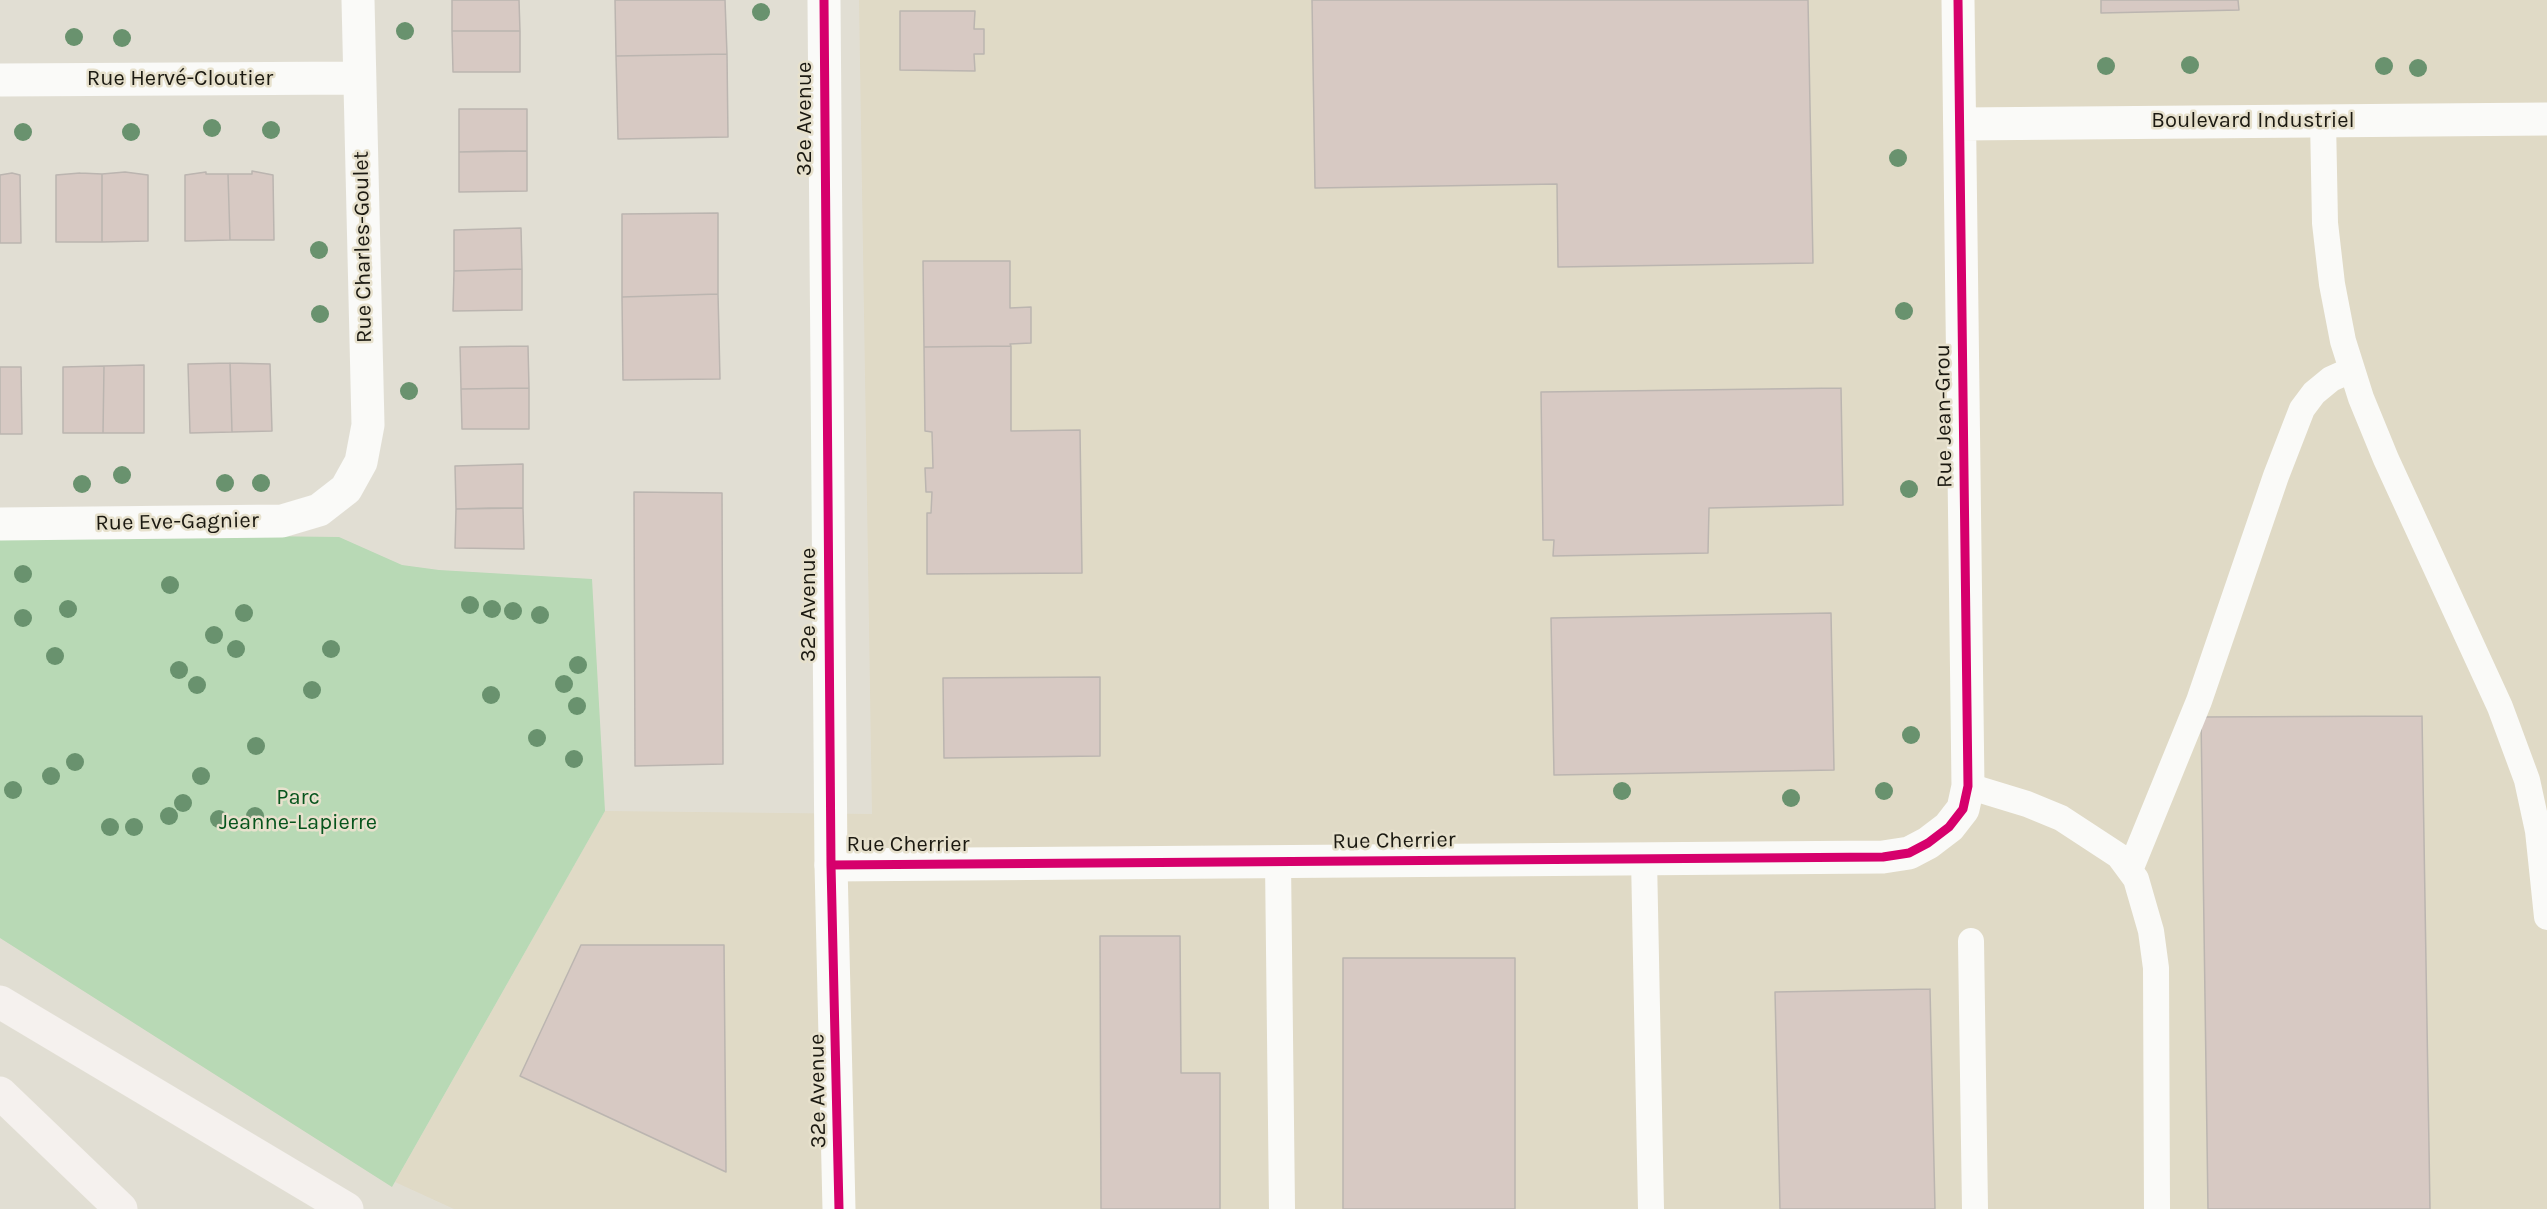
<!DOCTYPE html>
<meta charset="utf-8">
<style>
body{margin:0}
canvas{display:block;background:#e1ded3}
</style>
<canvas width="2547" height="1209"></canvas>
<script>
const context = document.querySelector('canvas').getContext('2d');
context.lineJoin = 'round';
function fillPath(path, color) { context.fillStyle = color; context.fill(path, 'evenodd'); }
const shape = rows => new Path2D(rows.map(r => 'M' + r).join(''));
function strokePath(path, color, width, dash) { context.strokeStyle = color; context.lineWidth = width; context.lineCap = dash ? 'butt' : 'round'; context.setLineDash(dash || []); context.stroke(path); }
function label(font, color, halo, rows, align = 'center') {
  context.font = font + ' Karla,sans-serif'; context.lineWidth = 5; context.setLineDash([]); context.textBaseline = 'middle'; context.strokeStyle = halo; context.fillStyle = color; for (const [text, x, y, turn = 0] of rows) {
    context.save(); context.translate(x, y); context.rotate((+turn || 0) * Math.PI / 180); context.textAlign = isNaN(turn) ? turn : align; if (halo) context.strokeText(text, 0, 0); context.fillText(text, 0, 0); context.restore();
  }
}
fillPath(shape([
 [859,0,2547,0,2547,1209,454,1209,395,1182,605,811,872,814]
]), '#e0dac6');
fillPath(shape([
 [0,533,339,537,402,565,439,570,592,579,605,811,392,1187,0,938]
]), '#b8d9b5');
const building = shape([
 [452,0,519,0,520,31,452,31,452,0],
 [615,0,725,0,727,54,616,56,615,0],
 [1312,0,1808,0,1813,263,1558,267,1557,184,1315,188,1312,0],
 [2101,0,2238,0,2239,10,2101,13,2101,0],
 [900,11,975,11,974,29,984,29,984,54,974,54,975,71,900,70,900,11],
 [452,31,520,31,520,72,453,72,452,31],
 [727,54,728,137,618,139,616,56,727,54],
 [459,109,527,109,527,151,459,152,459,109],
 [493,151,527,151,527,191,459,192,459,152,493,151],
 [252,171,273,175,274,240,230,240,228,174,252,174,252,171],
 [125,172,148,175,148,241,102,242,102,174,125,172],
 [206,172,206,174,228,174,230,240,185,241,185,175,206,172],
 [12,173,20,175,21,243,0,243,0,175,12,173],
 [80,173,102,174,102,242,56,242,56,175,80,173],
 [718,213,718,294,622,297,622,214,718,213],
 [521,228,522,269,454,271,454,230,521,228],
 [923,261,1010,261,1010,308,1031,307,1031,343,1010,344,1011,346,924,347,923,261],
 [522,269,522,310,453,311,454,271,522,269],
 [718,294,720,379,623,380,622,297,718,294],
 [528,346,529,388,461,389,460,347,528,346],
 [1011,346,1011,431,1080,430,1082,573,927,574,927,513,931,513,932,492,926,492,925,468,933,468,932,432,925,431,924,347,1011,346],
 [230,363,232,432,190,433,188,364,230,363],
 [230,363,270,364,272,431,232,432,230,363],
 [144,365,144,433,103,433,104,366,144,365],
 [104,366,103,433,63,433,63,367,104,366],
 [0,367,21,367,22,434,0,434,0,367],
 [529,388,529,429,462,429,461,389,529,388],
 [1841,388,1843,505,1709,508,1708,553,1553,556,1554,540,1543,540,1541,392,1841,388],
 [523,464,523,508,456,509,455,466,523,464],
 [634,492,722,493,723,764,635,766,634,492],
 [489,508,523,508,524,549,455,548,456,509,489,508],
 [1831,613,1834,770,1554,775,1551,618,1831,613],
 [1100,677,1100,756,944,758,943,678,1100,677],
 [2422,716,2430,1209,2208,1209,2201,717,2422,716],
 [1100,936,1180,936,1181,1073,1220,1073,1220,1209,1101,1209,1100,936],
 [581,945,724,945,726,1172,520,1076,581,945],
 [1343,958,1515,958,1515,1209,1343,1209,1343,958],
 [1930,989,1935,1209,1780,1209,1775,992,1930,989]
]);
fillPath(building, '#d7c9c3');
strokePath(building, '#bbb5b0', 1.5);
strokePath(shape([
 [2323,120,2325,223,2332,284,2343,341,2361,398,2386,459,2500,707,2527,780,2538,831,2547,917],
 [1968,786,2027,804,2061,818,2119,856,2136,879,2151,931,2156,968,2157,1209],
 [1644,858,1651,1209],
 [1278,862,1282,1209],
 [2130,870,2199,701,2276,476,2302,409,2314,393,2331,379,2351,370],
 [1971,941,1975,1209]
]), '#fafaf8', 26);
strokePath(shape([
 [0,80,359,78],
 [1960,124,2547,119],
 [0,524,282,521,319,510,346,489,361,462,368,425,358,0],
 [831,865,1883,857,1909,853,1928,843,1949,827,1963,809,1968,786,1958,0]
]), '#fafaf8', 33);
strokePath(shape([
 [824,0,831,865,839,1209]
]), '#fafaf8', 33);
strokePath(shape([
 [0,1002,347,1209],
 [0,1093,121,1209]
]), '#f5f1ee', 33);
strokePath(shape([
 [824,0,831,865,839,1209],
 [831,865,1883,857,1909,853,1928,843,1949,827,1963,809,1968,786,1958,0]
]), '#d6006c', 9);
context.fillStyle = '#69926e';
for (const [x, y] of [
 [761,12],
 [405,31],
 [74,37],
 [122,38],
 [2190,65],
 [2106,66],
 [2384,66],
 [2418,68],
 [212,128],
 [271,130],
 [23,132],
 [131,132],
 [1898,158],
 [319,250],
 [1904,311],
 [320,314],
 [409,391],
 [122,475],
 [225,483],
 [261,483],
 [82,484],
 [1909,489],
 [23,574],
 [170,585],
 [470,605],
 [68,609],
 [492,609],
 [513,611],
 [244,613],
 [540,615],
 [23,618],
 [214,635],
 [236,649],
 [331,649],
 [55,656],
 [578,665],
 [179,670],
 [564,684],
 [197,685],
 [312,690],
 [491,695],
 [577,706],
 [1911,735],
 [537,738],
 [256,746],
 [574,759],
 [75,762],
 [51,776],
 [201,776],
 [13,790],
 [1622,791],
 [1884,791],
 [1791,798],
 [183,803],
 [169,816],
 [255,816],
 [219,819],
 [110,827],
 [134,827]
]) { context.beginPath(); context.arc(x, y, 9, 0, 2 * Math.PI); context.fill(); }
label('22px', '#1b1911', '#e7e1cd', [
 ["Rue Hervé-Cloutier",180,79],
 ["32e Avenue",805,119,-90],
 ["Boulevard Industriel",2253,121],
 ["Rue Charles-Goulet",363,247,-91],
 ["Rue Jean-Grou",1944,416,-91],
 ["Rue Eve-Gagnier",177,522,-1],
 ["32e Avenue",809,605,-90],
 ["Rue Cherrier",1394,841,-1],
 ["Rue Cherrier",908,845],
 ["32e Avenue",818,1091,-91]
]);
label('22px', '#06541c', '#e7e1cd', [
 ["Parc",298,798],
 ["Jeanne-Lapierre",298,823]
]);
</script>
